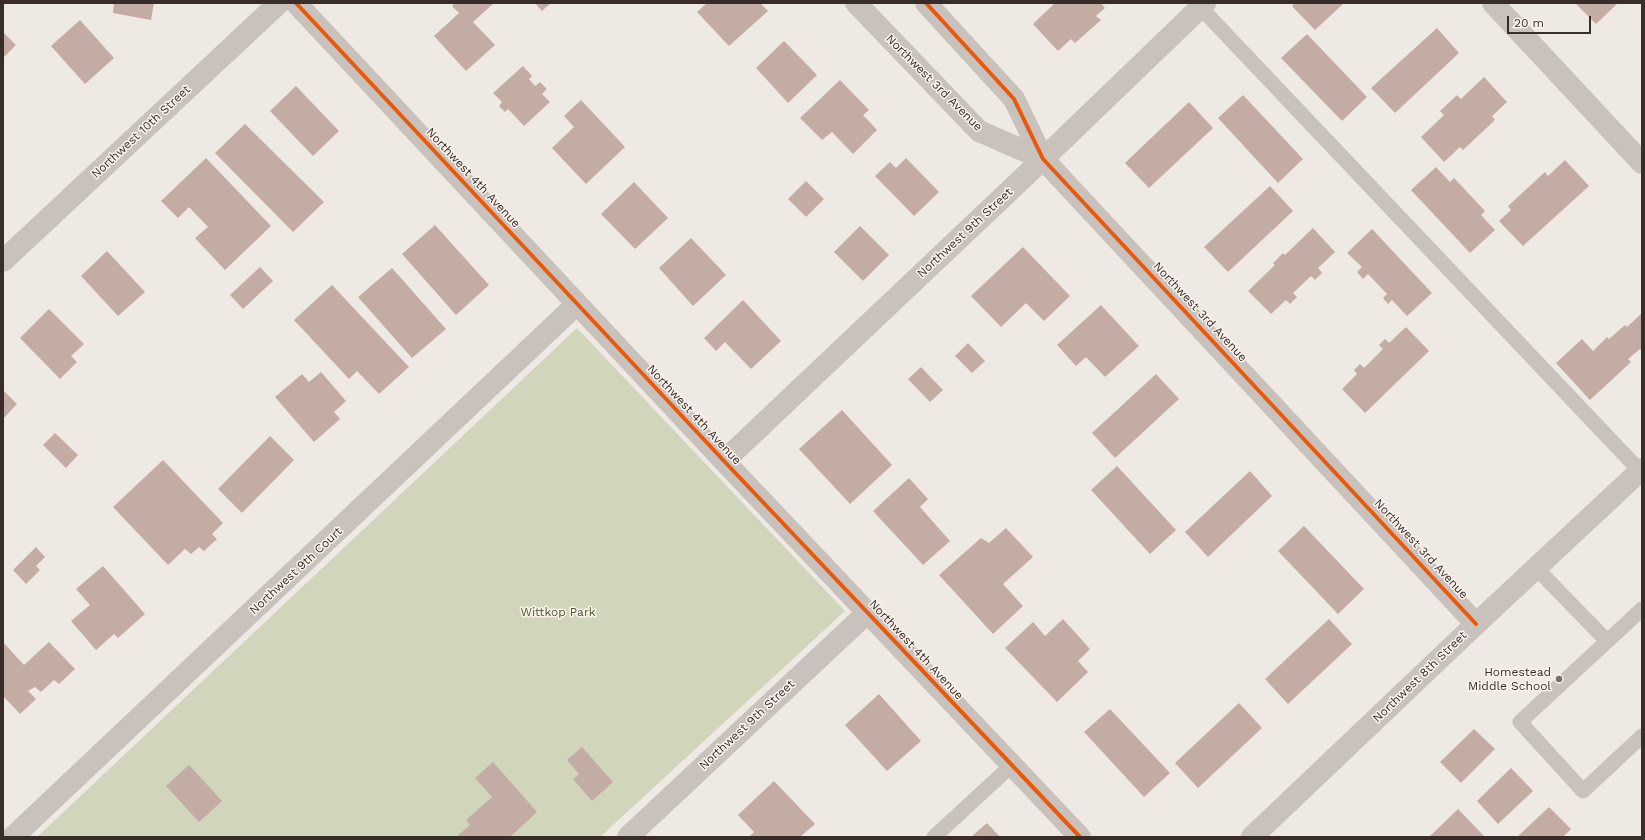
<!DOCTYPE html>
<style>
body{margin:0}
#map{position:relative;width:1645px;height:840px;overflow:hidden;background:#efe9e3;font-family:"Work Sans",sans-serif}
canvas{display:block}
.frame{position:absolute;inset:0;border:4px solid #392d29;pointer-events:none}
.scale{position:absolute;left:1507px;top:16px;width:84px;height:18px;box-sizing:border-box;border:2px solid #392d29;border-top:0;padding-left:5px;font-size:12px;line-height:14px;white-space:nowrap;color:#392d29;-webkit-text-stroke:3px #fbf3eb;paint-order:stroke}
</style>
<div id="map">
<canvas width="1645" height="840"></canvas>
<div class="frame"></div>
<div class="scale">20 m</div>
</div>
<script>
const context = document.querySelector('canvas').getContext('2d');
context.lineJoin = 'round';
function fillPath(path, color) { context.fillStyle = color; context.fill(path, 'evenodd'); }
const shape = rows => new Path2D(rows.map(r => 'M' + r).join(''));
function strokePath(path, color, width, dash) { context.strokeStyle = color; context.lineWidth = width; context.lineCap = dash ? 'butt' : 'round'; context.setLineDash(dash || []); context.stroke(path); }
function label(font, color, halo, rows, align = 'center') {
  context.font = font + ' "Work Sans",sans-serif'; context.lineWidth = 3; context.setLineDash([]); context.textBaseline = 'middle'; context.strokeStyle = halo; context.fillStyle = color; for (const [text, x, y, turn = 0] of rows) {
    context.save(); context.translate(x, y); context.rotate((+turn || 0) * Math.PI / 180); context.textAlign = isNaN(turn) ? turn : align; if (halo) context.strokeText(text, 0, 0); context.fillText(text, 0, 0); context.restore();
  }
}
fillPath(shape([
 [577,328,845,611,600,837,37,837]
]), '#d1d5bc');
fillPath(shape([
 [114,3,154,3,151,20,113,13],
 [455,3,494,3,473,22,495,45,466,71,434,36,459,13,452,6],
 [535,3,551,3,542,11],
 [707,3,760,3,768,11,729,46,697,12],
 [1055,3,1101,3,1105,8,1096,16,1101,20,1075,43,1071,39,1058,51,1033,24],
 [1295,3,1344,3,1315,30,1292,6],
 [1575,3,1618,3,1596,24],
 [80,20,114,58,85,84,51,46],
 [1437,28,1459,53,1395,113,1371,88],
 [3,32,16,45,3,58],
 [1307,34,1367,97,1342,121,1281,58],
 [784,41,817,75,788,103,756,68],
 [523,66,532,76,529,79,535,86,540,82,547,89,542,94,550,102,524,126,508,109,505,112,499,106,502,102,493,93],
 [1484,77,1507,102,1492,116,1495,120,1463,150,1460,147,1444,162,1421,137,1444,115,1440,111,1457,95,1461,99],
 [840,80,869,110,863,115,877,130,853,154,832,132,822,140,800,118],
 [296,86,339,131,313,156,270,111],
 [1243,95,1303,159,1278,183,1218,118],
 [581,100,625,147,586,184,552,148,574,127,564,116],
 [1189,102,1213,128,1149,188,1125,163],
 [245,124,324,202,293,232,215,153],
 [206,158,271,226,225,270,195,238,208,227,189,207,178,218,161,201],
 [906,158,939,192,914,216,875,176,890,162,896,168],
 [1565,160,1589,186,1523,246,1499,221,1511,210,1508,206,1545,172,1548,176],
 [1436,167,1450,182,1454,178,1485,211,1481,215,1495,230,1470,253,1411,190],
 [806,181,824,199,806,217,788,199],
 [634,182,668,218,635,249,601,214],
 [1270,186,1293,211,1228,272,1204,247],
 [435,225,489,285,456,315,402,254],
 [860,226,889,255,863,281,834,252],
 [1313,228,1335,252,1318,268,1322,273,1315,280,1311,276,1293,293,1297,297,1290,304,1286,300,1271,314,1248,291,1275,265,1273,263,1283,253,1285,255],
 [1372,229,1432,293,1407,316,1392,300,1388,304,1383,298,1387,294,1368,274,1363,279,1357,272,1362,267,1347,253],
 [691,238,726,275,693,306,659,268],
 [1023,247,1070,296,1044,321,1026,303,1001,327,971,296],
 [107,251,145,292,118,316,81,276],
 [260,267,273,281,243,309,230,295],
 [392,268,446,329,412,358,358,297],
 [332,285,409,367,379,394,357,371,349,379,294,320],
 [743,300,781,341,751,369,725,342,716,351,704,338],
 [1101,305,1139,346,1105,377,1086,357,1076,366,1057,345],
 [49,309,84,344,71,356,77,362,60,379,20,338],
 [1642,313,1642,351,1640,349,1628,359,1631,362,1590,400,1556,363,1582,339,1593,351,1607,337,1609,339,1625,325,1627,327],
 [1406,327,1429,351,1365,413,1342,389,1357,374,1354,370,1360,364,1364,368,1383,349,1379,345,1385,339,1389,343],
 [968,343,985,361,972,373,955,356],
 [921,367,943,390,930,402,908,379],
 [321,372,346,401,334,412,340,419,314,442,275,397,302,374,309,382],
 [1156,374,1179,399,1115,458,1092,433],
 [3,390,17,404,3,419],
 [842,410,892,465,850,504,799,449],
 [55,433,78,455,66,468,43,445],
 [270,436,294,460,242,513,218,489],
 [163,460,223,523,212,534,217,539,204,551,199,547,191,554,185,549,168,565,113,507],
 [1117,466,1176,530,1150,554,1091,490],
 [1250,471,1272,496,1208,557,1185,532],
 [909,478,928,499,920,507,950,541,923,565,873,511],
 [1304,526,1364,589,1338,614,1278,551],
 [1006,528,1033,557,1003,584,1023,606,993,634,939,575,981,538,989,543],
 [36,547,45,557,36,566,40,570,26,584,13,570],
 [103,566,145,614,118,638,114,634,96,650,71,621,90,605,76,589],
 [1063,619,1090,649,1078,661,1088,672,1057,702,1005,648,1033,622,1045,636],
 [1329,619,1352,644,1288,704,1265,679],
 [3,642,24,665,49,642,75,669,59,684,54,680,41,692,35,687,28,691,36,699,20,714,3,696],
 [879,694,921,741,887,771,845,725],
 [1239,703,1262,728,1198,788,1175,763],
 [1110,709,1170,773,1144,797,1084,732],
 [1474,729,1495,749,1461,783,1440,762],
 [582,747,613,782,592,801,573,779,579,774,567,760],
 [493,762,537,812,510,837,456,837,470,825,466,820,492,797,475,778],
 [189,765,222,801,199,822,166,786],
 [1511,768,1533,791,1498,824,1477,801],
 [774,781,815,824,800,837,749,837,754,832,738,815],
 [1549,807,1571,829,1563,837,1517,837],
 [1458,809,1485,837,1429,837],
 [987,823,1000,837,971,837]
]), '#c3aca4');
strokePath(shape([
 [1200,7,1640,471],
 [1536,568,1607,641],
 [1642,609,1520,722,1583,791,1642,736],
 [934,837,1012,765]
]), '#c8c1bc', 15);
strokePath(shape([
 [296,3,724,461,1080,837],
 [856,3,979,131,1043,159],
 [926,3,1014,99,1043,159,1476,624],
 [1493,3,1642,163],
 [3,261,279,3],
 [724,461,1043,159,1205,3],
 [13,837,577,304],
 [628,837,867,613]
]), '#c8c1bc', 22);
strokePath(shape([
 [1252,837,1476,624,1642,469]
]), '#c8c1bc', 22);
strokePath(shape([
 [296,3,724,461,1080,837],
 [926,3,1014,99,1043,159,1476,624]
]), '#e8590c', 4);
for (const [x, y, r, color] of [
 [1559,679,4,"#796f6a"]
]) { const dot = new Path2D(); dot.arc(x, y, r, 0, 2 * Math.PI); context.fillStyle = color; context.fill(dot); strokePath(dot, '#fbf3eb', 1.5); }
label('12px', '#392d29', '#fbf3eb', [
 ["Northwest 3rd Avenue",934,83,45],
 ["Northwest 10th Street",141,132,-43],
 ["Northwest 4th Avenue",473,178,47],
 ["Northwest 9th Street",965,233,-43],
 ["Northwest 3rd Avenue",1200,312,47],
 ["Northwest 4th Avenue",694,415,47],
 ["Northwest 3rd Avenue",1421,549,47],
 ["Northwest 9th Court",296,571,-43],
 ["Northwest 4th Avenue",916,650,47],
 ["Northwest 8th Street",1420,677,-44],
 ["Northwest 9th Street",747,725,-43]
]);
label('12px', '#4b592c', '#fbf3eb', [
 ["Wittkop Park",558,612]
]);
label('12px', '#392d29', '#fbf3eb', [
 ["Homestead",1551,672],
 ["Middle School",1551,686]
], 'right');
</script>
